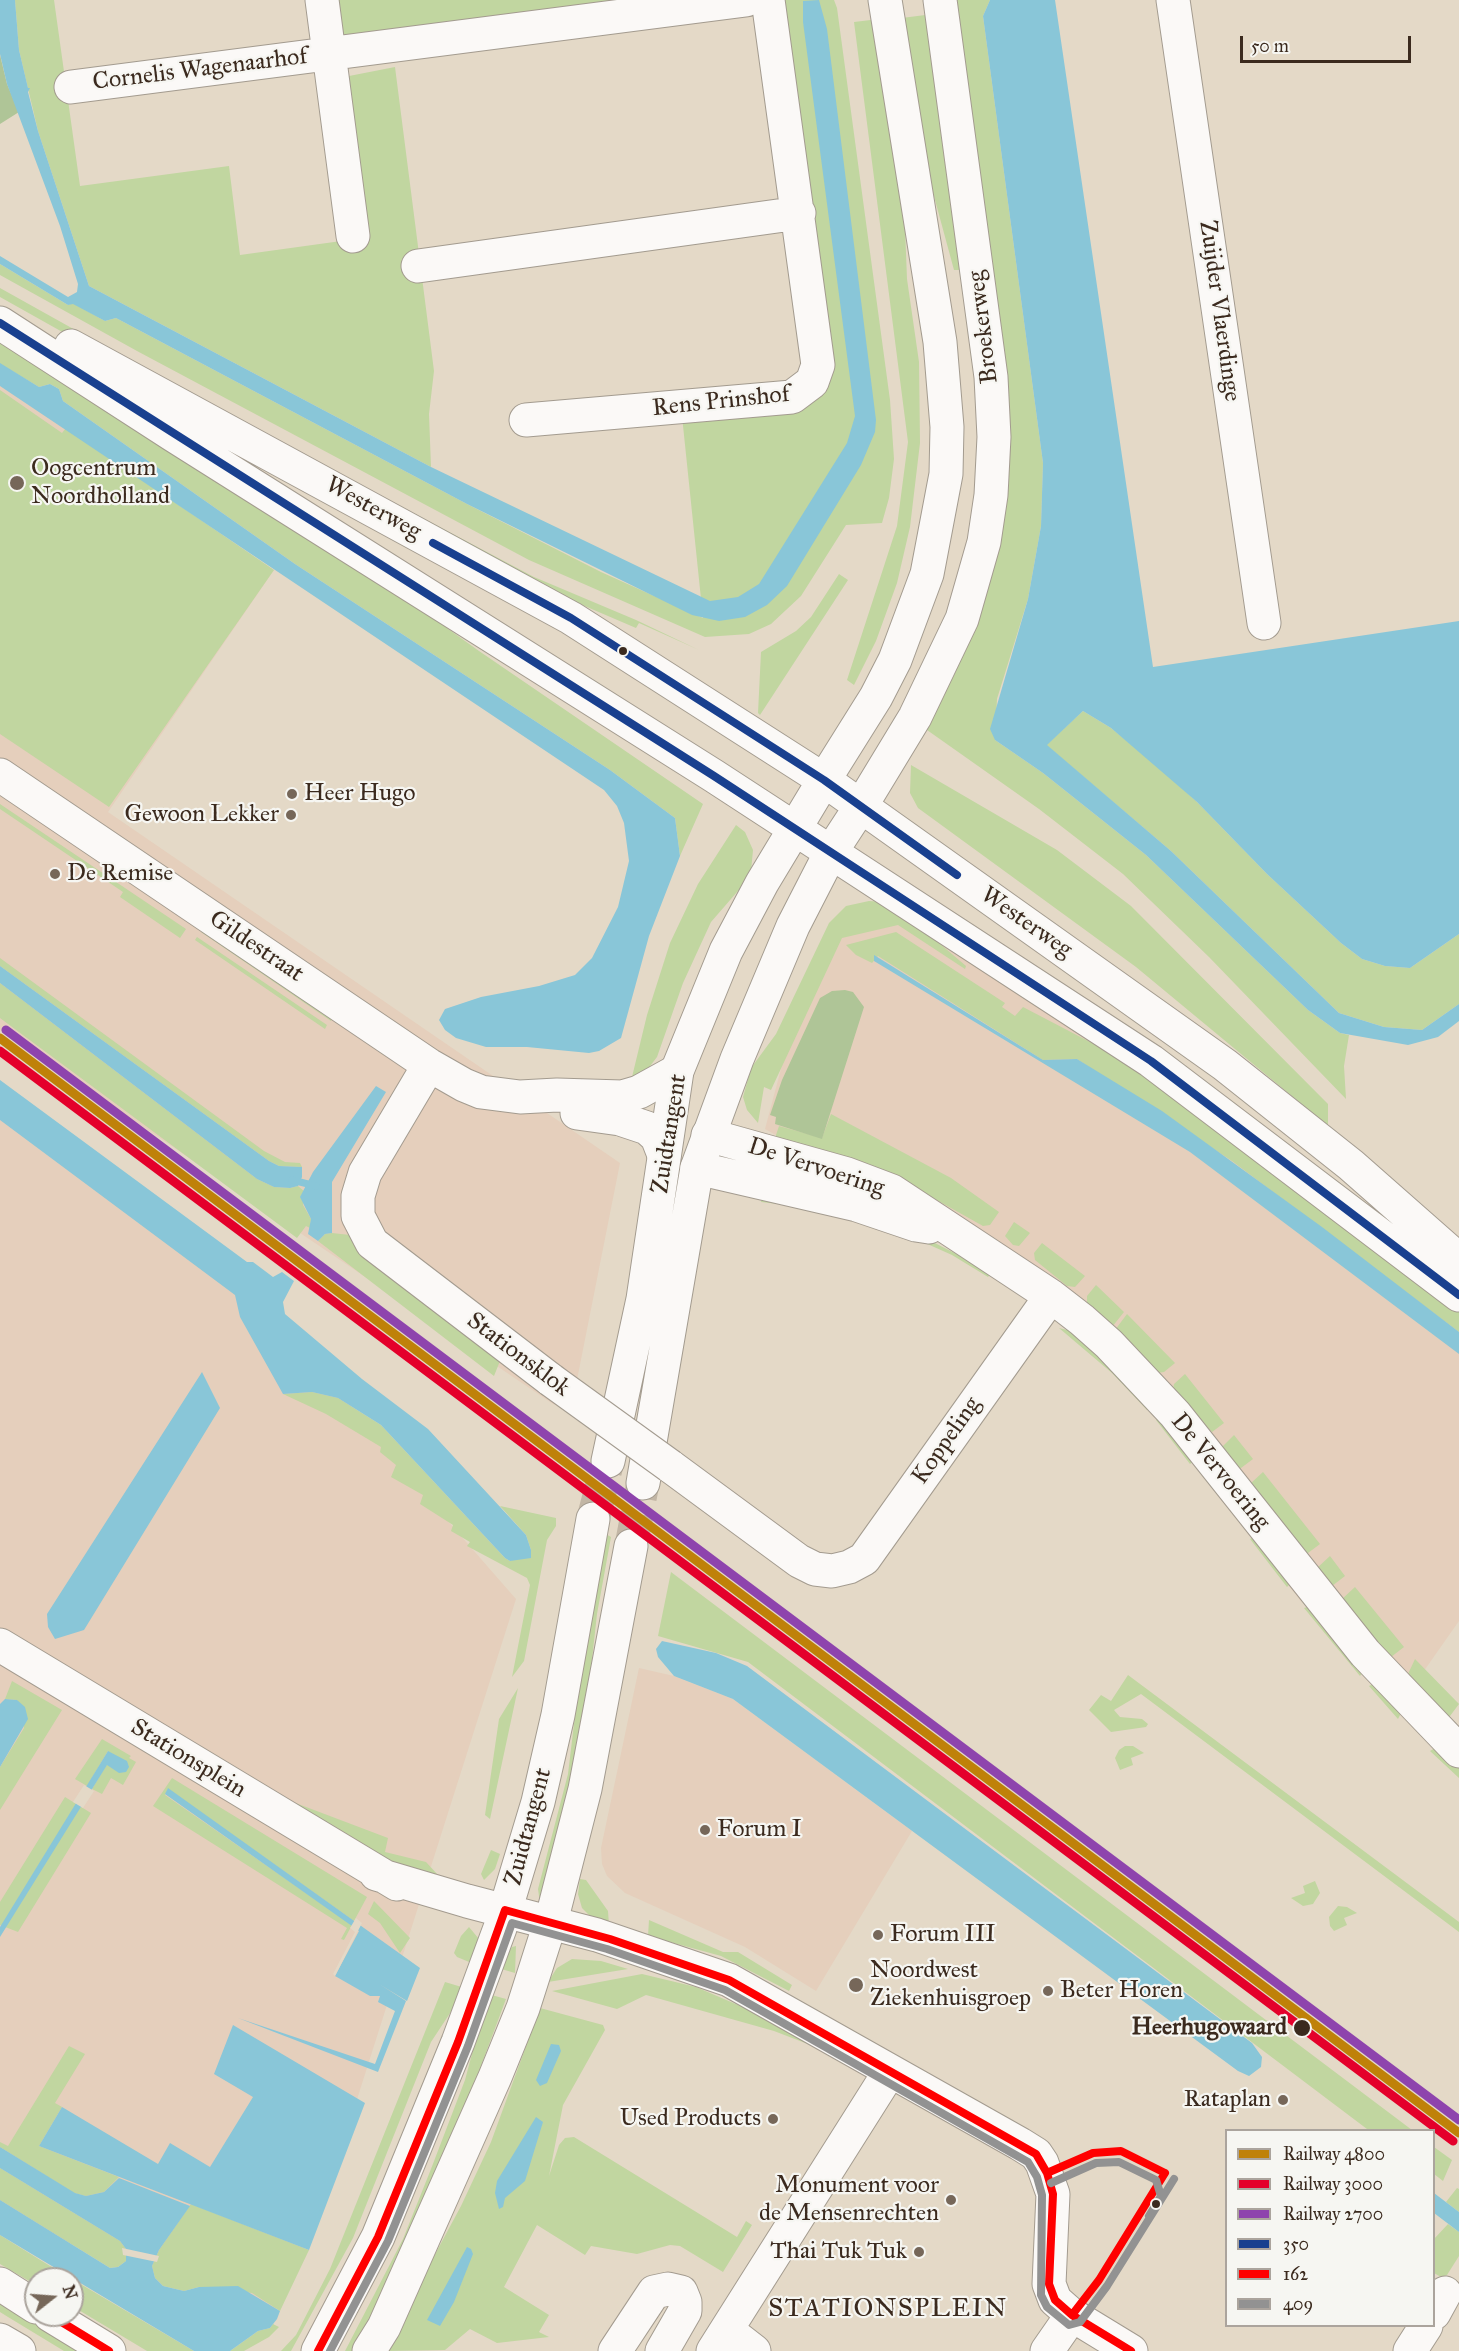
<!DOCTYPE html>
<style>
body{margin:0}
#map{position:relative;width:1459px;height:2351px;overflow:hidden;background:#e4d9c7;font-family:"IM FELL Great Primer",serif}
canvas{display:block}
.legend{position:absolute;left:1225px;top:2129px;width:210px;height:198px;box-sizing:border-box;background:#f6f6f2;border:2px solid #aba49d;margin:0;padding:8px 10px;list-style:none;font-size:18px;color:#3b2a1e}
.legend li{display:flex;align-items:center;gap:12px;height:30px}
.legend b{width:30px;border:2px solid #aba49d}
.north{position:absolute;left:24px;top:2267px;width:60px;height:60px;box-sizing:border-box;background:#f6f6f2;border:2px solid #aba49d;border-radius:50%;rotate:73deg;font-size:16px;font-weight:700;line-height:24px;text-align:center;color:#3b2a1e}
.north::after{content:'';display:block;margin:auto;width:21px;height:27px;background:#766759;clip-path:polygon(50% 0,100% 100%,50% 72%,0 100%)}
.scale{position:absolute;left:1240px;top:36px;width:171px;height:27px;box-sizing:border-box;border:3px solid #3b2a1e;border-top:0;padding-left:8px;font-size:18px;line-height:21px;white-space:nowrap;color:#3b2a1e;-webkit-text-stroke:4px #f6f6f2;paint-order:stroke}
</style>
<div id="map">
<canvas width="1459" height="2351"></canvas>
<ul class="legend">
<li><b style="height:8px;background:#bf8109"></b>Railway 4800</li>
<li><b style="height:8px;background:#e4002b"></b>Railway 3000</li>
<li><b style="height:8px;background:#8e44ad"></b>Railway 2700</li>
<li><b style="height:8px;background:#19408f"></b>350</li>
<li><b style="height:8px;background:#f00"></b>162</li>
<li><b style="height:8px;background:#929292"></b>409</li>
</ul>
<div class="north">N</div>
<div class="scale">50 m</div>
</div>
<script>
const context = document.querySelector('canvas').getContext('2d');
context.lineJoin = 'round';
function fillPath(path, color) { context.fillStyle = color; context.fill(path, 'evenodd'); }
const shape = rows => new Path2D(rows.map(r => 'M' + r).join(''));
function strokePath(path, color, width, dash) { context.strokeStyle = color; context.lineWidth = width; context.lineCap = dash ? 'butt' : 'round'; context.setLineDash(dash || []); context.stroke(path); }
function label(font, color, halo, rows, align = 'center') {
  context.font = font + ' "IM FELL Great Primer",serif'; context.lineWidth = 4.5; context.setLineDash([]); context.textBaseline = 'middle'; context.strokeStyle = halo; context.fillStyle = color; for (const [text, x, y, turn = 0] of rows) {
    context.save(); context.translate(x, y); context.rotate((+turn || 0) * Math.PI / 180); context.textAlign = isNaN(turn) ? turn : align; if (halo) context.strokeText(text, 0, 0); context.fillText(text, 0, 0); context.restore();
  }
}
fillPath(shape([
 [0,382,192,517,274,570,108,812,620,1163,571,1410,553,1404,0,1030],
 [887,909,1197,1101,1459,1318,1459,1621,1407,1695,1300,1600,1062,1296,765,1129,798,1005,851,912],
 [0,1109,281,1319,398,1464,516,1599,325,2200,274,2314,0,2219],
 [639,1668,674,1676,733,1699,912,1831,816,1991,745,1947,625,1893,607,1876,602,1864,601,1848]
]), '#e5cfbc');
fillPath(shape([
 [15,0,54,0,80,186,229,166,240,255,363,238,344,77,395,67,434,371,429,414,431,467,89,286,38,131,19,50],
 [332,0,638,0,337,40],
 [778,0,834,0,837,8,890,400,894,459,889,498,882,523,846,525,801,596,771,624,749,634,705,637,529,560,137,351,0,275,0,264,68,305,73,303,105,321,116,318,467,504,601,572,703,618,682,416,813,399],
 [957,0,990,0,983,16,1043,463,1041,526,1028,599,997,699,995,740,1043,773,1146,855,1308,1010,1340,1033,1349,1035,1344,1066,1346,1099,1209,957,1123,874,1039,809,927,730,955,673,995,552],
 [933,14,939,119,960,270,954,270,919,141,894,19],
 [879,19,903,175,907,279,919,362,920,443,910,527,897,583,876,641,854,685,847,680,897,526,908,442,854,22],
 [0,288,206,403,534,577,636,620,699,650,639,623,636,628,538,586,107,357,0,297],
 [0,335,342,553,479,651,703,804,680,856,675,818,610,770,295,564,63,401,59,389,50,384,39,387,0,364],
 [0,390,62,433,66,428,274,570,109,807,0,734],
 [839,574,848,580,760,715,758,713,761,652,796,631,811,617],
 [1083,711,1111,728,1159,767,1197,802,1267,874,1341,943,1362,959,1385,966,1410,968,1459,934,1459,1004,1422,1030,1384,1027,1339,1013,1171,851,1046,745],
 [911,765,1057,850,1131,906,1328,1104,1328,1126,1136,967,918,808,910,793],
 [0,804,186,929,180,938,120,897,123,892,0,809],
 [736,825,745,832,753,850,751,871,744,884,711,922,683,983,657,1057,647,1070,637,1077,632,1077,647,1015,670,943,698,884],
 [869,901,885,902,919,926,966,966,965,969,898,925,842,938,771,1090,764,1087,758,1123,747,1110,743,1097,751,1068,776,1034,829,923,846,906],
 [204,929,333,1015,331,1021,201,932],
 [896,932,1005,1003,1002,1007,1015,1016,1023,1007,1136,1066,1459,1304,1459,1332,1232,1161,1077,1059,1043,1060,878,956,872,963,856,955,846,945],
 [197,937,327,1025,325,1029,195,940],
 [0,958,264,1151,285,1162,300,1163,302,1167,279,1166,269,1161,0,966],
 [0,983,257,1179,274,1187,290,1188,298,1186,305,1192,303,1205,311,1219,310,1228,306,1226,297,1238,0,1018],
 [831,1114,951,1178,999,1212,990,1225,983,1226,933,1198,773,1144,779,1126,822,1138],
 [763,1191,923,1237,992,1272,988,1277,952,1255,905,1234,806,1207,761,1202],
 [1014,1222,1030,1233,1019,1246,1013,1245,1005,1236],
 [332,1233,350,1235,502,1356,494,1376,318,1241,325,1234],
 [1042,1243,1085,1276,1075,1287,1067,1286,1035,1260,1034,1253],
 [1096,1285,1124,1312,1112,1327,1087,1303,1087,1296],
 [1127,1314,1175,1363,1164,1372,1157,1373,1115,1330],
 [1059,1328,1075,1332,1150,1406,1147,1410,1112,1373],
 [1185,1374,1224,1423,1212,1432,1173,1389,1174,1384],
 [312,1392,338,1398,381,1425,505,1558,510,1561,531,1550,526,1535,500,1506,556,1518,556,1526,547,1540,524,1661,512,1677,530,1585,527,1578,467,1546,470,1542,451,1531,453,1525,420,1504,423,1495,391,1477,396,1465,380,1452,381,1447,326,1414,283,1394],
 [1159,1418,1196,1459,1190,1464,1156,1420],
 [1234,1435,1253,1459,1241,1468,1238,1469,1221,1448],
 [1263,1472,1320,1544,1308,1553,1304,1554,1250,1484],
 [604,1533,611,1537,597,1614,586,1714,555,1870,540,1903,538,1889,568,1774,582,1657],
 [1254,1537,1291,1583,1287,1587,1250,1539],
 [1330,1556,1345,1576,1332,1586,1316,1569],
 [671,1572,1412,2130,1367,2129,748,1662,658,1636],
 [1355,1587,1404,1647,1391,1657,1389,1657,1341,1600],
 [1310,1606,1363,1672,1360,1676,1304,1608],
 [1415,1659,1459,1704,1450,1716,1447,1717,1408,1674],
 [1128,1675,1459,1922,1459,1932,1141,1694,1114,1710,1120,1717,1142,1719,1148,1724,1146,1727,1111,1732,1089,1710,1101,1695,1111,1701],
 [12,1681,62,1710,0,1810,0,1767,24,1728,17,1700,5,1699],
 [1373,1684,1401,1713,1398,1719,1369,1686],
 [518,1688,490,1819,485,1815,499,1719],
 [102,1739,131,1756,129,1758,136,1762,123,1785,111,1778,102,1794,92,1789,107,1764,108,1751,87,1786,75,1779],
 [1125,1746,1133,1746,1144,1753,1131,1758,1133,1765,1120,1770,1115,1758,1119,1750],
 [1435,1748,1459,1767,1459,1778,1430,1751],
 [172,1778,367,1897,354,1921,168,1789,165,1795,352,1925,344,1940,341,1939,347,1928,153,1806],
 [65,1797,91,1813,18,1932,0,1925,0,1902],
 [285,1799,388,1838,385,1852,426,1862,438,1875,432,1879,396,1865],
 [491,1850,500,1854,495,1869,484,1880,481,1874],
 [580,1879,586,1880,608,1911,609,1925,594,1920,582,1908,578,1894],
 [1315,1881,1320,1893,1313,1904,1303,1906,1291,1898,1305,1893,1303,1886],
 [374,1901,410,1938,400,1953,380,1923,368,1914],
 [1338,1906,1347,1907,1357,1913,1344,1918,1347,1925,1334,1931,1330,1926,1329,1917],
 [649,1920,723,1952,738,1952,792,1985,789,1991,721,1956,648,1936],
 [469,1927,479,1939,474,1964,457,1957,454,1953,461,1936],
 [516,1946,515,1973,498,1968,512,1947],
 [572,1959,601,1961,628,1969,548,1982,557,1968],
 [642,1974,696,1987,745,2008,813,2046,774,2031,646,1995,617,2009,552,1991],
 [445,1982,465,1988,462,1995,431,2042,353,2238,291,2351,281,2351,296,2335,330,2269],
 [488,1994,506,1999,432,2197,355,2351,345,2351,403,2239,431,2169,465,2080],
 [540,2008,603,2025,605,2030,563,2105,549,2176,559,2145,565,2138,574,2137,737,2237,746,2221,752,2225,723,2272,680,2246,670,2245,637,2254,591,2246,585,2255,537,2225,504,2287,549,2315,539,2332,549,2337,497,2343,470,2329,445,2350,383,2351,461,2206,491,2142],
 [69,2046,85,2054,55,2103,62,2107,39,2146,119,2177,104,2192,86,2196,74,2193,0,2147,0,2142,8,2146],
 [1434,2147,1452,2160,1443,2181,1434,2174],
 [0,2168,120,2241,126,2249,126,2261,118,2267,110,2268,0,2200],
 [1457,2188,1459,2189,1459,2212,1446,2202],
 [191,2204,309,2250,280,2311,252,2293,199,2287,184,2291,163,2286,155,2278,152,2266,159,2250],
 [1448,2224,1459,2232,1459,2256,1447,2275,1441,2277,1434,2273,1434,2239],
 [0,2235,71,2279,36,2279,36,2285,0,2264],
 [72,2279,194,2351,147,2351,72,2306],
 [0,2299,84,2351,64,2351,8,2317,0,2312],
 [273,2324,279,2327,269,2337,244,2351,230,2351,258,2331,270,2328]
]), '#c1d6a0');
fillPath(shape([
 [0,55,7,84,19,112,0,124],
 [845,990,853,992,864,1007,822,1139,775,1124,776,1117,770,1115,782,1080,820,998,832,991]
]), '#afc597');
fillPath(shape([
 [0,0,15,0,19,50,28,88,30,88,28,92,38,131,89,286,431,467,710,601,738,597,759,584,847,443,855,416,803,22,803,1,819,0,827,29,876,420,875,432,861,465,787,586,767,605,745,617,719,621,692,615,467,504,116,318,105,321,73,304,68,305,0,264,0,256,68,297,77,292,78,284,60,226,7,84,0,54],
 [990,0,1055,0,1153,667,1459,621,1459,934,1410,968,1385,966,1362,959,1341,943,1267,874,1197,802,1111,728,1083,711,1047,745,1171,851,1339,1013,1384,1027,1422,1030,1459,1004,1459,1021,1438,1037,1408,1045,1340,1033,1308,1010,1146,855,1043,773,995,740,990,729,1028,599,1041,526,1043,463,983,16],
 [0,363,39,387,50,384,59,389,63,401,295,564,610,770,675,818,680,856,649,936,621,1038,599,1051,589,1053,527,1047,486,1047,456,1038,445,1030,439,1020,445,1009,481,997,539,986,575,975,592,958,618,907,629,861,624,823,617,806,604,790,0,386],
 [874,955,1043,1060,1077,1059,1162,1111,1322,1227,1459,1332,1459,1354,1190,1152,874,961],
 [0,966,269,1161,279,1166,302,1167,302,1177,298,1186,290,1188,274,1187,257,1179,0,983],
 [0,1080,247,1262,253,1262,273,1277,282,1272,294,1281,283,1302,285,1314,362,1379,428,1429,526,1535,531,1550,531,1558,510,1561,505,1558,381,1425,338,1398,312,1392,283,1394,240,1317,235,1295,0,1120],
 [376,1086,386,1092,332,1182,332,1233,325,1234,318,1241,308,1234,311,1219,300,1197,313,1172],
 [202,1372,220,1408,84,1630,55,1639,48,1627,47,1614],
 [662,1641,716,1653,747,1666,1252,2043,1262,2057,1261,2067,1249,2076,1238,2071,733,1699,674,1676,658,1657,656,1649],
 [5,1699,17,1700,25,1707,28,1719,0,1767,0,1704],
 [108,1751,127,1761,129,1767,126,1772,119,1773,107,1765,0,1937,0,1927],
 [168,1788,420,1968,407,2001,379,1984,406,2001,378,2072,238,2018,375,2064,395,2011,378,2002,380,1996,370,1996,335,1976,359,1931,165,1794],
 [233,2025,365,2103,309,2250,39,2146,62,2107,158,2164,170,2143,210,2167,253,2097,214,2074],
 [551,2044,559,2045,561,2051,547,2083,540,2086,536,2080],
 [536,2117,543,2122,525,2181,505,2198,503,2207,499,2209,495,2193,497,2181],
 [0,2147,75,2193,86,2196,104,2192,119,2178,190,2206,159,2250,152,2266,155,2278,163,2286,184,2291,199,2287,238,2286,280,2311,277,2319,270,2328,258,2331,230,2351,194,2351,0,2235,0,2200,110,2268,118,2267,126,2261,126,2249,120,2241,0,2168],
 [1434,2193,1459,2212,1459,2232,1434,2213],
 [467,2247,471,2249,473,2254,454,2302,440,2326,427,2320]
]), '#89c6d8');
fillPath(shape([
 [84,1785,94,1791,83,1808,73,1802],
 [356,1918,362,1923,335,1976,333,1974,355,1932,350,1928],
 [122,2248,159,2256,157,2262,123,2255]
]), '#e4d9c7');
strokePath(shape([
 [292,1180,316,1186]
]), '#89c6d8', 7);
strokePath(shape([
 [593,1519,608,1461],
 [631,1546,643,1483]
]), '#c2b6a5', 33, [33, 16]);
const minor = shape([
 [322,0,353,236],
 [1173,0,1264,623],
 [71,87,746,0],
 [418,266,799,213],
 [526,420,792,397,812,382,818,365,768,0],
 [0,775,429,1065,464,1085,481,1092,520,1097,557,1095,622,1097,639,1092,677,1071],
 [824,780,876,697,895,660,927,574,946,474,947,427,940,342,885,0],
 [861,806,915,717,962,619,984,542,991,495,994,437,991,377,940,0],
 [429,1065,365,1173,358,1196,358,1216,372,1243,551,1380],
 [577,1113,620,1119,647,1128,657,1137,664,1155],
 [708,1135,847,1174,892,1191,1051,1296,1082,1320,1109,1344,1175,1414,1365,1653,1459,1751],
 [697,1168,857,1205,916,1225,929,1227],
 [670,1466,799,1561,815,1569,832,1571,849,1567,864,1559,1051,1296],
 [0,1645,397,1884],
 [376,1874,467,1901,597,1935,729,1980,1020,2144,1036,2154,1042,2163,1053,2194,1049,2284,1055,2300,1072,2315,1131,2351],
 [1434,2313,1445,2293],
 [727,2330,754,2351],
 [615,2351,654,2292,668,2289,681,2292,685,2302,685,2311,662,2351],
 [713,2351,890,2071],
 [1047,2351,1072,2315],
 [1410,2351,1426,2326]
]);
const major = shape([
 [0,323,173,435,714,776,1151,1061,1459,1295],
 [71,346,571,618,824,780,1225,1065,1351,1165,1459,1260],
 [608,1461,643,1299,677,1071,726,951,762,883,824,780],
 [643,1483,697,1168,737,1059,793,926,831,852,861,806],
 [0,2284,36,2307],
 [50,2315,109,2351],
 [0,2340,19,2351],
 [318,2351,378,2237,458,2042,500,1928,538,1802,558,1715,593,1519],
 [369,2351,384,2327,495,2077,523,2008,553,1914,585,1789,631,1546]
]);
strokePath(minor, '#a39b8f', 35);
strokePath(major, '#a39b8f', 35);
strokePath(minor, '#fbf9f7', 33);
strokePath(major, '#fbf9f7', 33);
const minorBridge = shape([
 [551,1380,670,1466]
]);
strokePath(minorBridge, '#a39b8f', 35, []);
strokePath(minorBridge, '#fbf9f7', 33);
strokePath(shape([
 [0,323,714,776,1151,1061,1459,1295],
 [433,543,571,618,824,780,957,875]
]), '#19408f', 8);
strokePath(shape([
 [1047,2173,1093,2153,1121,2151,1165,2173],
 [50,2315,109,2351],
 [1072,2315,1099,2280,1165,2173],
 [318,2351,378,2237,458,2042,505,1910,610,1939,729,1980,1036,2154,1047,2173,1053,2194,1049,2284,1055,2300,1072,2315,1131,2351]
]), '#f00', 8);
strokePath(shape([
 [1051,2183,1096,2163,1119,2162,1156,2180,1161,2196,1149,2216],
 [330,2351,388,2241,468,2046,512,1923,607,1949,725,1990,1028,2162,1037,2177,1042,2195,1041,2295,1047,2307,1069,2325,1080,2322,1107,2286,1174,2179]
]), '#929292', 8);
strokePath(shape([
 [0,1038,1459,2133]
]), '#bf8109', 9);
strokePath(shape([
 [0,1051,1453,2141]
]), '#e4002b', 9);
strokePath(shape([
 [6,1030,1459,2120]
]), '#8e44ad', 9);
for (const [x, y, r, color] of [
 [17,483,8,"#766759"],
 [623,651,5,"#3b2a1e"],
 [292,794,6,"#766759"],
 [291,815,6,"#766759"],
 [55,874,6,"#766759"],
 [705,1830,6,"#766759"],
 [878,1935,6,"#766759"],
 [856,1985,8,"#766759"],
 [1048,1991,6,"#766759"],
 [1302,2028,9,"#3b2a1e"],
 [1283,2100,6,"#766759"],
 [773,2119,6,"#766759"],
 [951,2200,6,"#766759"],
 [1156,2204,5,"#3b2a1e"],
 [919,2252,6,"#766759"]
]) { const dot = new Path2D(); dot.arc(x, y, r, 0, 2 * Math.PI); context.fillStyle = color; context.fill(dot); strokePath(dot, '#f6f6f2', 2); }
label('24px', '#3b2a1e', '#f6f6f2', [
 ["Cornelis Wagenaarhof",200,70,-7],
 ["Zuijder Vlaerdinge",1219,311,82],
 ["Broekerweg",984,327,-97],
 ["Rens Prinshof",721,402,-6],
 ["Westerweg",373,509,29],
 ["Westerweg",1026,923,35],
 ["Gildestraat",256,947,34],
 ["Zuidtangent",670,1134,-81],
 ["De Vervoering",816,1168,18],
 ["Stationsklok",518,1355,37],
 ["Koppeling",947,1441,-55],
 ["De Vervoering",1220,1472,51],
 ["Stationsplein",188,1759,31],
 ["Zuidtangent",529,1827,-75]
]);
label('24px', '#3b2a1e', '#f6f6f2', [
 ["Oogcentrum",31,469],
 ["Noordholland",31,497],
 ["Heer Hugo",304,794],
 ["Gewoon Lekker",279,815,"right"],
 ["De Remise",67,874],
 ["Forum I",717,1830],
 ["Forum III",890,1935],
 ["Noordwest",870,1971],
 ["Ziekenhuisgroep",870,1999],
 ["Beter Horen",1060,1991],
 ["Rataplan",1271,2100,"right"],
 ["Used Products",761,2119,"right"],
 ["Monument voor",939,2186,"right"],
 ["de Mensenrechten",939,2214,"right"],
 ["Thai Tuk Tuk",907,2252,"right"]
], 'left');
label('bold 24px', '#3b2a1e', '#f6f6f2', [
 ["Heerhugowaard",1287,2028]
], 'right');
context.letterSpacing = '1.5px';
label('26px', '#3b2a1e', '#f6f6f2', [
 ["STATIONSPLEIN",888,2310]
]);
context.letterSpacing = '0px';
</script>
